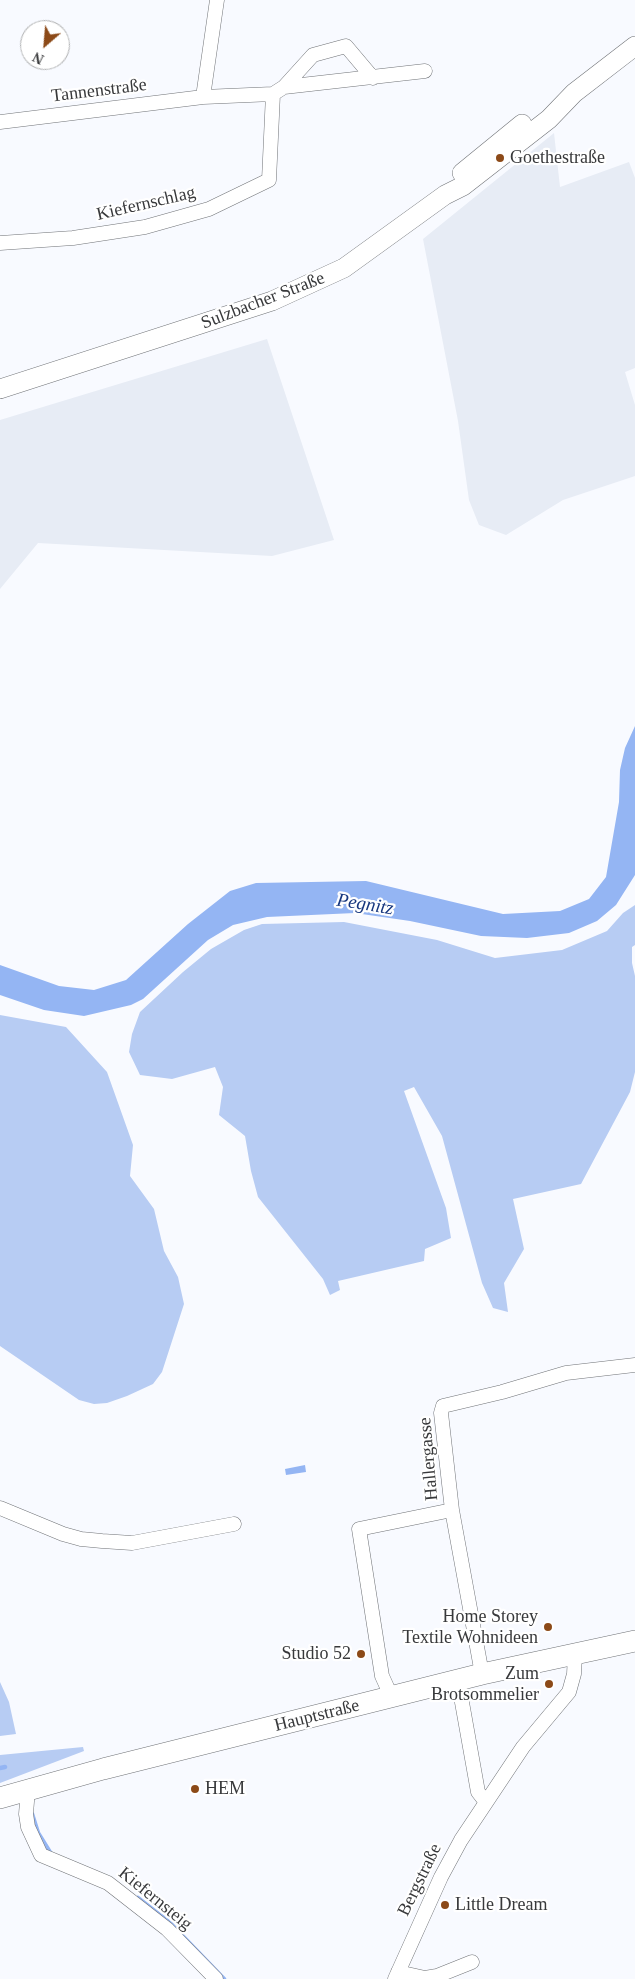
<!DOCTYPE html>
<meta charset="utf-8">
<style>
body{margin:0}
#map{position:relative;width:635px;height:1979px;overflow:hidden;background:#f8faff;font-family:Georgia,serif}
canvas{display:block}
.north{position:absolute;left:20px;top:20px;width:50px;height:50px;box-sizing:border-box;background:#fff;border:1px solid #afb0b1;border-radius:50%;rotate:207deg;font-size:14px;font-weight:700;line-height:20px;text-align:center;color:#38393b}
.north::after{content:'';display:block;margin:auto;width:18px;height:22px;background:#8c4a18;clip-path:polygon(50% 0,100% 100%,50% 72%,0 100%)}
</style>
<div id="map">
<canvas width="635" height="1979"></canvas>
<div class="north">N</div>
</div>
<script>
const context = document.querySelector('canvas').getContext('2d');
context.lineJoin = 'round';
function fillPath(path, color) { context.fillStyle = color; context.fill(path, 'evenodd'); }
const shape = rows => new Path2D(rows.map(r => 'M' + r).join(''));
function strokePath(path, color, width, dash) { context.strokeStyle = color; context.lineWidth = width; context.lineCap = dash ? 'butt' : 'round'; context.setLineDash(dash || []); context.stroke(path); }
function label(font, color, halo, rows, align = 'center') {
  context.font = font + ' Georgia,serif'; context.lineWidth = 4.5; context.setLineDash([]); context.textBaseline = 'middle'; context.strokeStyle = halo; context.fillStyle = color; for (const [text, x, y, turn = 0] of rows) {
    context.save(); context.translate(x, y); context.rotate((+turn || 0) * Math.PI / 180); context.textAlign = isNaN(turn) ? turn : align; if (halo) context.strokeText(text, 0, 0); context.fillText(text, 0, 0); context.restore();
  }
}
fillPath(shape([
 [554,133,560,187,629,162,635,178,635,368,625,372,635,405,635,476,563,500,506,535,479,525,469,500,458,421,423,239],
 [267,339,334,540,272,556,38,543,0,589,0,420]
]), '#e7ecf5');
fillPath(shape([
 [635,905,635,945,632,947,632,963,635,976,635,1072,630,1092,581,1184,513,1199,524,1249,504,1283,508,1312,493,1308,482,1283,442,1136,414,1087,404,1091,446,1208,451,1238,425,1249,424,1261,338,1281,340,1290,330,1295,323,1279,258,1197,251,1171,245,1136,219,1115,223,1087,215,1067,172,1079,140,1075,129,1052,132,1034,140,1012,183,972,211,949,244,930,262,924,344,922,437,940,495,958,562,950,607,931,623,913],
 [0,1015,66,1027,107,1072,133,1145,130,1176,154,1209,164,1251,178,1277,184,1304,162,1372,153,1384,127,1396,107,1403,94,1404,79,1400,0,1346],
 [0,1682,9,1702,16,1734,0,1736],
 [83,1747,84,1751,0,1783,0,1755]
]), '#b7ccf3');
fillPath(shape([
 [635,726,635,875,616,905,597,921,569,933,527,938,481,936,410,921,355,913,267,917,233,925,208,940,143,999,131,1005,84,1016,44,1010,0,995,0,965,59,986,94,990,126,980,188,924,230,891,256,883,366,881,503,914,560,911,589,899,606,877,619,802,620,770,625,748],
 [305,1465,306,1472,286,1475,285,1469]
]), '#94b5f3');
strokePath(shape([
 [0,1768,5,1767],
 [32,1814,38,1833,51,1854],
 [138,1898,170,1923,224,1979]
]), '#94b5f3', 4.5);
const minor = shape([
 [284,87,313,55,346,46,373,78],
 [203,97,217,0],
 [0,122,203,97,273,94,284,87,425,71],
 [0,243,73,238,145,227,209,209,269,180,273,94],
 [0,1508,63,1534,81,1539,102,1541,132,1543,234,1524],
 [482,1674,452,1510,441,1413,443,1406,502,1392,566,1373,635,1365],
 [458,1680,478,1792,485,1801],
 [392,1698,382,1676,359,1529,452,1510],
 [28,1789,26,1814,28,1827,41,1855,108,1883,167,1929,216,1979],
 [398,1972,425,1978,437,1976,472,1962],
 [395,1979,441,1877,461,1840,523,1747,569,1692,574,1674,575,1655]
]);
const secondary = shape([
 [462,173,522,124],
 [0,389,272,301,344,268,445,195,463,186,549,119,574,93,635,46]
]);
const primary = shape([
 [0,1798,103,1769,482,1674,635,1641]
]);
strokePath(minor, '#707377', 15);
strokePath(secondary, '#707377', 20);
strokePath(primary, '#707377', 22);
strokePath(minor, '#fff', 14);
strokePath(secondary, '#fff', 19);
strokePath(primary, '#fff', 21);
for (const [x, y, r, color] of [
 [500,158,5,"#8c4a18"],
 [548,1627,5,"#8c4a18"],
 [361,1654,5,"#8c4a18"],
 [549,1684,5,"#8c4a18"],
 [195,1789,5,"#8c4a18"],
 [445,1905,5,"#8c4a18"]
]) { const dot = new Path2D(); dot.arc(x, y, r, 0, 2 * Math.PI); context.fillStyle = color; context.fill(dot); strokePath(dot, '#fff', 2); }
label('18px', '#38393b', '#fff', [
 ["Tannenstraße",99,91,-7],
 ["Kiefernschlag",146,204,-13],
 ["Sulzbacher Straße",263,301,-21],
 ["Hallergasse",429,1459,-95],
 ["Hauptstraße",317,1716,-14],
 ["Bergstraße",420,1880,-64],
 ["Kiefernsteig",155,1899,39]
]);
label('18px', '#38393b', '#fff', [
 ["Goethestraße",510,158],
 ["Home Storey",538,1617,"right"],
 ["Textile Wohnideen",538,1638,"right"],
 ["Studio 52",351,1654,"right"],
 ["Zum",539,1674,"right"],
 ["Brotsommelier",539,1695,"right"],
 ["HEM",205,1789],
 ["Little Dream",455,1905]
], 'left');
label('italic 19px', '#17377e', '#fff', [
 ["Pegnitz",365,905,9]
]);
</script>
